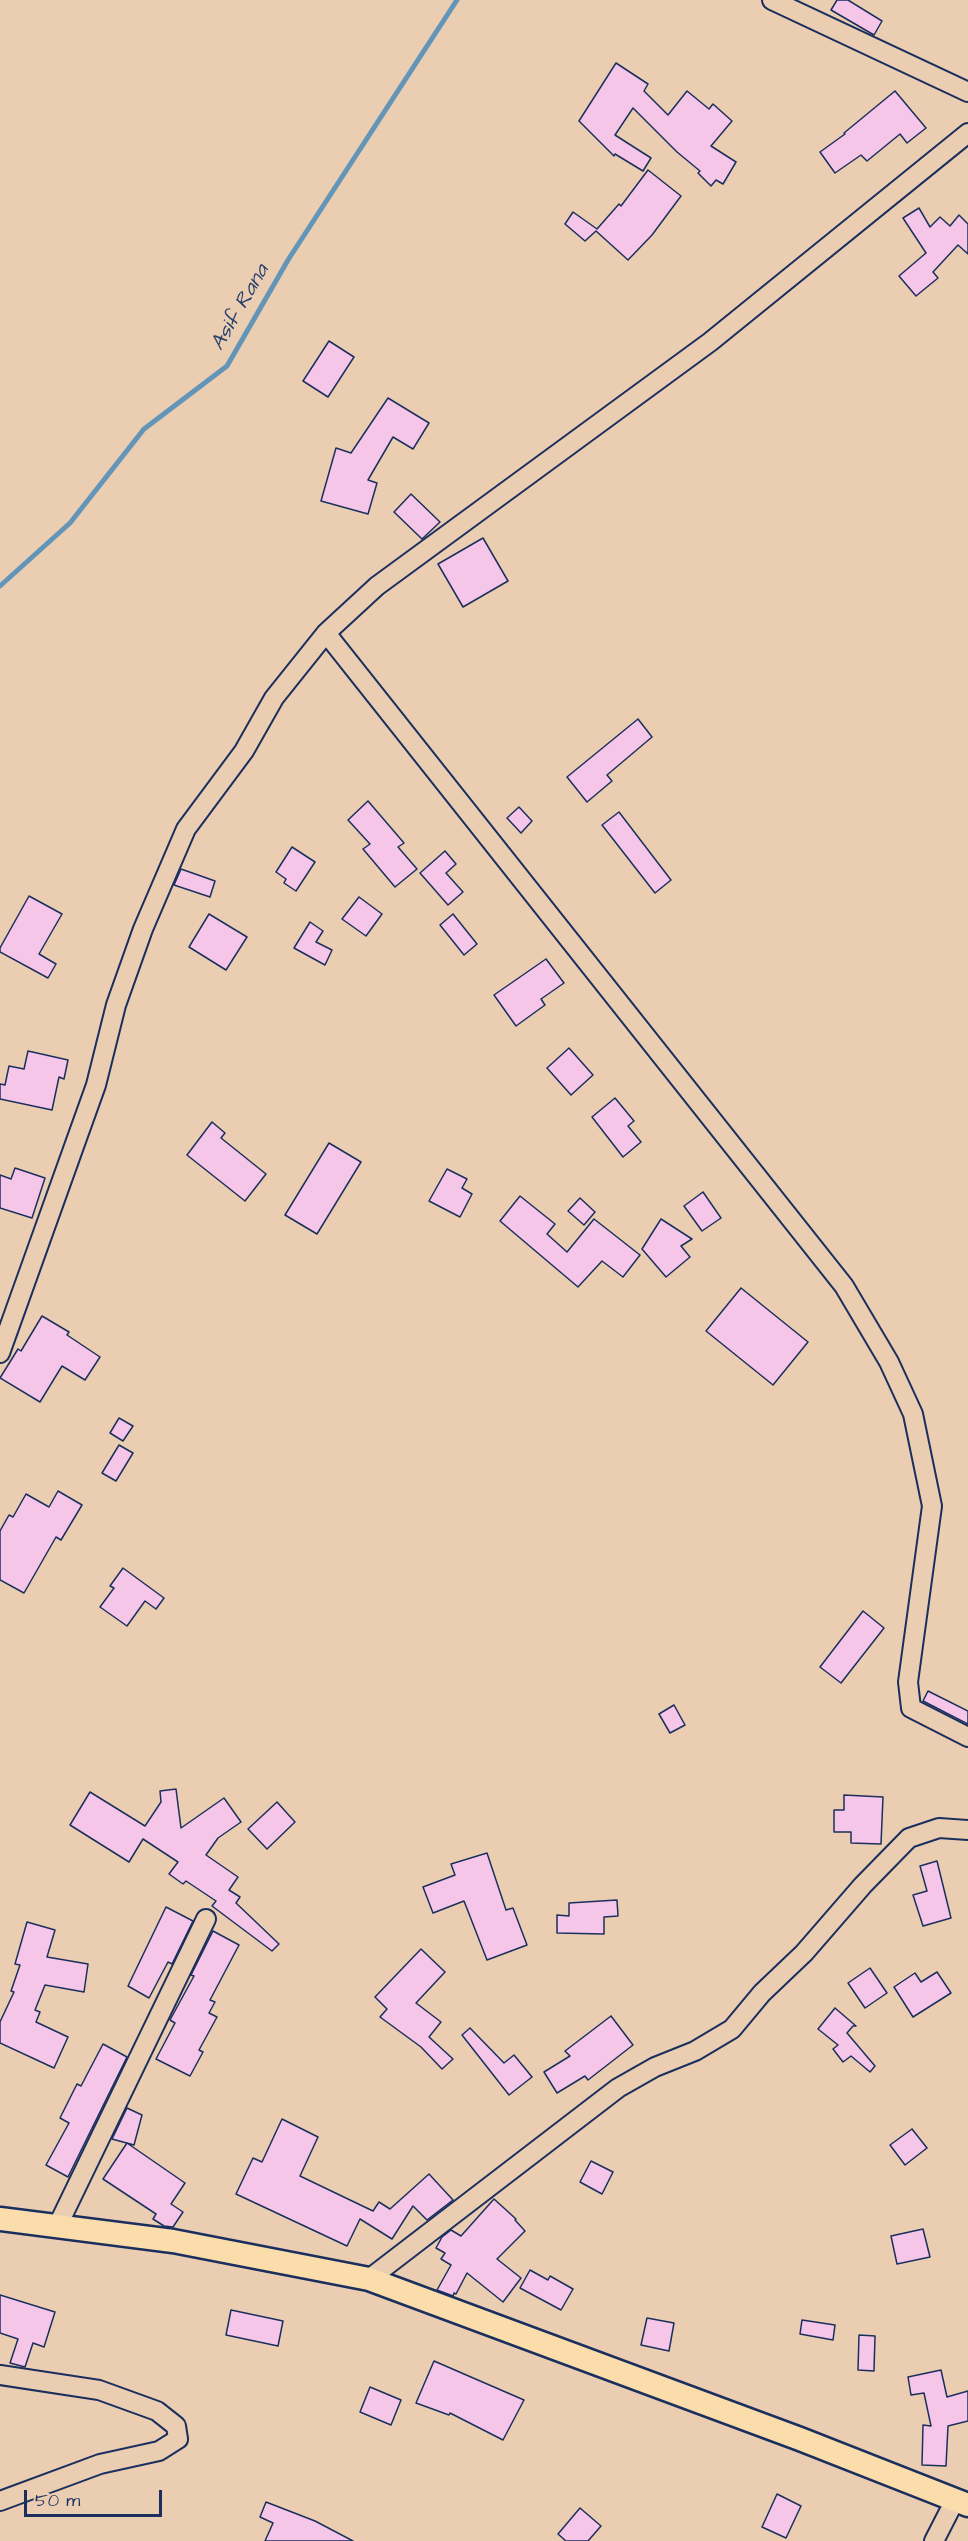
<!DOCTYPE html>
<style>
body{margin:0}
#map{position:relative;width:968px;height:2541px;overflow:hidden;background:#ebceb2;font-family:"Architects Daughter",sans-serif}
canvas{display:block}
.scale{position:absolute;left:24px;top:2490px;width:138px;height:27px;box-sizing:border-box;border:3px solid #1b2f5e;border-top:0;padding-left:8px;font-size:18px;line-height:21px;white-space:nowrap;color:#1b2f5e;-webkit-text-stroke:4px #ebceb2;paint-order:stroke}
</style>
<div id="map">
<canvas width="968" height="2541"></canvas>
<div class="scale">50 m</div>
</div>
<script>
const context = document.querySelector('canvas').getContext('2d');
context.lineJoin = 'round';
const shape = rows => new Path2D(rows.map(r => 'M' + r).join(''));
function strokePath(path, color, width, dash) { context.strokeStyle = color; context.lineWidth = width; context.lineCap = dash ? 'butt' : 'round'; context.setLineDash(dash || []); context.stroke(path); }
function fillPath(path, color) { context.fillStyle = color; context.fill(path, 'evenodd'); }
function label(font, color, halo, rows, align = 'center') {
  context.font = font + ' "Architects Daughter",sans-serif'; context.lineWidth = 6; context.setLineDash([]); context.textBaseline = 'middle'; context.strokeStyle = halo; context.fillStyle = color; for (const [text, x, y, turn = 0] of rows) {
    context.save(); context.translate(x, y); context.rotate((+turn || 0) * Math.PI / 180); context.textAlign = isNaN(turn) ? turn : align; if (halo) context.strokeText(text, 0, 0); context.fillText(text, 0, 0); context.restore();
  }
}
strokePath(shape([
 [0,586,70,523,144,429,227,366,288,260,457,0]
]), '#6395b9', 5);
const building = shape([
 [837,0,848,0,882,21,874,35,831,10,837,0],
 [616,63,648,84,644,91,668,115,687,91,709,109,713,104,732,121,711,146,736,162,723,184,716,180,711,186,698,173,700,171,677,152,633,108,615,135,651,158,643,171,615,154,614,156,579,121,616,63],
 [895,91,926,128,907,143,900,134,867,161,861,155,835,173,820,152,845,134,844,133,895,91],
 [648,170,681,196,652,235,628,260,596,231,585,241,565,224,573,212,597,229,619,204,621,206,648,170],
 [919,208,930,227,940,217,950,226,959,215,968,224,968,254,958,245,933,272,938,278,916,296,899,276,926,253,903,218,919,208],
 [329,341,354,357,328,397,303,381,329,341],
 [388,398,429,423,413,449,393,437,368,480,377,483,368,514,321,501,336,448,351,453,388,398],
 [411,494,440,522,422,539,394,512,411,494],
 [483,538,508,581,463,607,438,564,483,538],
 [638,719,652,737,607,775,612,781,587,802,567,777,638,719],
 [368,801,404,843,398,847,417,869,395,887,363,849,370,844,348,820,368,801],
 [519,807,532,821,521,833,507,818,519,807],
 [619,812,671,880,655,893,602,825,619,812],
 [292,847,315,862,296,891,284,883,286,879,276,872,292,847],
 [445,851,456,864,446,873,463,892,448,905,420,873,445,851],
 [181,869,215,881,210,897,174,885,181,869],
 [29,896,62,914,39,954,56,964,48,978,0,952,0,948,29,896],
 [359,897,382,914,366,936,342,919,359,897],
 [209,914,247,937,226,970,189,947,209,914],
 [453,914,477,944,464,955,440,925,453,914],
 [310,922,323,931,316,942,332,950,325,965,294,948,310,922],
 [546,959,564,983,541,999,545,1005,516,1026,494,995,546,959],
 [569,1048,593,1075,571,1095,547,1068,569,1048],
 [28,1051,68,1060,64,1079,59,1077,52,1110,0,1099,0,1084,5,1085,9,1066,24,1069,28,1051],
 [615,1098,634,1121,628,1126,641,1142,623,1157,592,1117,615,1098],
 [212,1122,225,1133,221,1138,266,1174,245,1201,187,1155,212,1122],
 [329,1143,361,1162,317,1234,285,1215,329,1143],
 [15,1168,45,1178,32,1218,0,1208,0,1175,11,1179,15,1168],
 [447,1169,467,1179,462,1188,472,1194,460,1217,429,1201,447,1169],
 [703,1192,721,1218,702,1231,684,1206,703,1192],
 [520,1196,555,1224,547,1234,567,1252,594,1219,640,1255,623,1277,602,1261,578,1287,500,1221,520,1196],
 [580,1198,595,1212,584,1225,568,1211,580,1198],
 [661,1219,692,1239,681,1246,690,1257,666,1277,642,1249,661,1219],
 [741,1288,808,1342,773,1385,706,1331,741,1288],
 [42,1316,69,1332,67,1335,100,1357,85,1380,62,1366,40,1402,0,1378,18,1349,21,1351,42,1316],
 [119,1418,133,1426,123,1441,110,1433,119,1418],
 [119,1445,133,1453,116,1481,102,1473,119,1445],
 [58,1491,82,1505,61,1540,56,1537,24,1593,0,1580,0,1531,9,1515,13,1517,26,1494,49,1507,58,1491],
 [123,1568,164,1598,156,1609,145,1601,127,1626,100,1607,114,1588,110,1586,123,1568],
 [863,1611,884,1628,841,1683,820,1667,863,1611],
 [928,1691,968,1711,968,1724,923,1701,928,1691],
 [674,1705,685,1725,670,1733,659,1714,674,1705],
 [176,1789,181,1828,224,1798,241,1822,218,1838,206,1855,238,1877,229,1890,240,1897,236,1903,279,1944,272,1951,212,1906,216,1901,186,1881,183,1884,169,1874,178,1862,143,1839,129,1862,70,1825,90,1792,145,1826,161,1802,160,1791,176,1789],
 [844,1795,883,1797,881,1844,851,1843,851,1832,834,1832,834,1810,844,1810,844,1795],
 [277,1802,295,1822,267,1849,248,1829,277,1802],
 [487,1853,506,1910,513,1908,527,1945,487,1960,464,1901,433,1913,423,1887,455,1875,451,1864,487,1853],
 [937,1861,951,1918,923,1926,913,1895,927,1891,920,1866,937,1861],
 [617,1900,618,1916,604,1917,604,1934,557,1933,557,1915,569,1916,569,1903,617,1900],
 [166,1907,193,1921,172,1964,168,1962,149,1998,128,1986,166,1907],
 [27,1922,55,1930,47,1957,88,1964,84,1992,45,1985,35,2010,40,2012,36,2022,68,2037,54,2068,0,2043,0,2022,14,1992,11,1991,20,1965,15,1964,27,1922],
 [213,1931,239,1945,210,2000,215,2002,209,2013,217,2017,199,2050,203,2052,190,2076,156,2059,175,2023,170,2020,194,1976,191,1975,213,1931],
 [421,1949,445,1972,416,2003,441,2022,429,2037,453,2059,442,2069,421,2047,380,2017,387,2009,375,1997,421,1949],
 [870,1968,887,1993,865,2008,848,1983,870,1968],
 [937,1972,951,1993,913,2017,894,1987,915,1973,921,1982,937,1972],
 [835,2008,856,2026,853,2026,847,2033,875,2066,870,2072,851,2056,843,2062,833,2049,838,2045,818,2029,835,2008],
 [611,2016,633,2045,588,2080,585,2076,557,2093,544,2072,570,2056,565,2051,611,2016],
 [470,2028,504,2063,514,2055,532,2077,509,2095,462,2035,470,2028],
 [103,2044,127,2057,68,2177,46,2165,69,2123,60,2118,77,2084,81,2086,103,2044],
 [127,2108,142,2115,134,2145,112,2139,127,2108],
 [282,2119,318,2137,300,2176,373,2211,379,2202,390,2209,429,2174,453,2200,427,2220,413,2206,392,2239,360,2219,347,2246,236,2194,253,2158,262,2162,282,2119],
 [912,2129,927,2148,905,2165,890,2145,912,2129],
 [127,2143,185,2183,171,2204,183,2212,173,2227,164,2226,153,2219,156,2214,103,2179,127,2143],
 [591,2161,613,2172,602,2194,580,2182,591,2161],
 [494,2199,516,2219,515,2220,525,2231,497,2259,521,2278,503,2302,467,2273,456,2294,454,2293,453,2296,437,2290,451,2265,441,2259,445,2253,436,2248,442,2237,451,2230,461,2236,494,2199],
 [923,2229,930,2257,897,2264,891,2236,923,2229],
 [530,2270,548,2280,550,2276,573,2289,561,2310,520,2288,530,2270],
 [0,2295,55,2312,44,2347,33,2343,25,2367,10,2363,18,2339,0,2333,0,2295],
 [231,2310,283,2321,278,2346,226,2335,231,2310],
 [647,2318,674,2323,669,2351,641,2345,647,2318],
 [802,2320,835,2325,833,2340,800,2334,802,2320],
 [859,2335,875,2336,874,2371,858,2370,859,2335],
 [434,2361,524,2400,503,2440,450,2413,449,2415,416,2403,434,2361],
 [941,2370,947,2397,968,2391,968,2421,948,2426,946,2466,922,2465,923,2425,931,2426,924,2393,911,2395,908,2377,941,2370],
 [370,2387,401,2400,391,2425,360,2412,370,2387],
 [777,2494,801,2506,786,2538,762,2527,777,2494],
 [266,2502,315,2521,353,2541,265,2541,273,2523,260,2517,266,2502],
 [580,2508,601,2526,588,2541,566,2541,558,2534,580,2508]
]);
fillPath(building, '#f6c6e8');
strokePath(building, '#1b2f5e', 1.5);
const minor = shape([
 [772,0,968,92],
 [326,633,844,1286,889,1362,913,1414,932,1506,908,1682,911,1708,968,1737],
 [0,1353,96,1085,116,1005,143,929,186,829,244,751,274,698,326,633,377,586,710,342,968,133],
 [58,2225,206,1919],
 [369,2279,618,2088,655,2067,695,2051,732,2029,762,1993,804,1953,863,1885,909,1838,939,1828,968,1830],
 [0,2375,99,2390,157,2411,176,2426,178,2439,159,2451,100,2464,0,2501],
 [934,2541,955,2500]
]);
const major = shape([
 [0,2219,173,2241,369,2279,800,2439,968,2505]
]);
strokePath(minor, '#1b2f5e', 22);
strokePath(major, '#1b2f5e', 27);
strokePath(minor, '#ebceb2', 18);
strokePath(major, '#fbddab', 22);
label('italic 21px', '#27406d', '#ebceb2', [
 ["Asif Rana",241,308,-60]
]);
</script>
